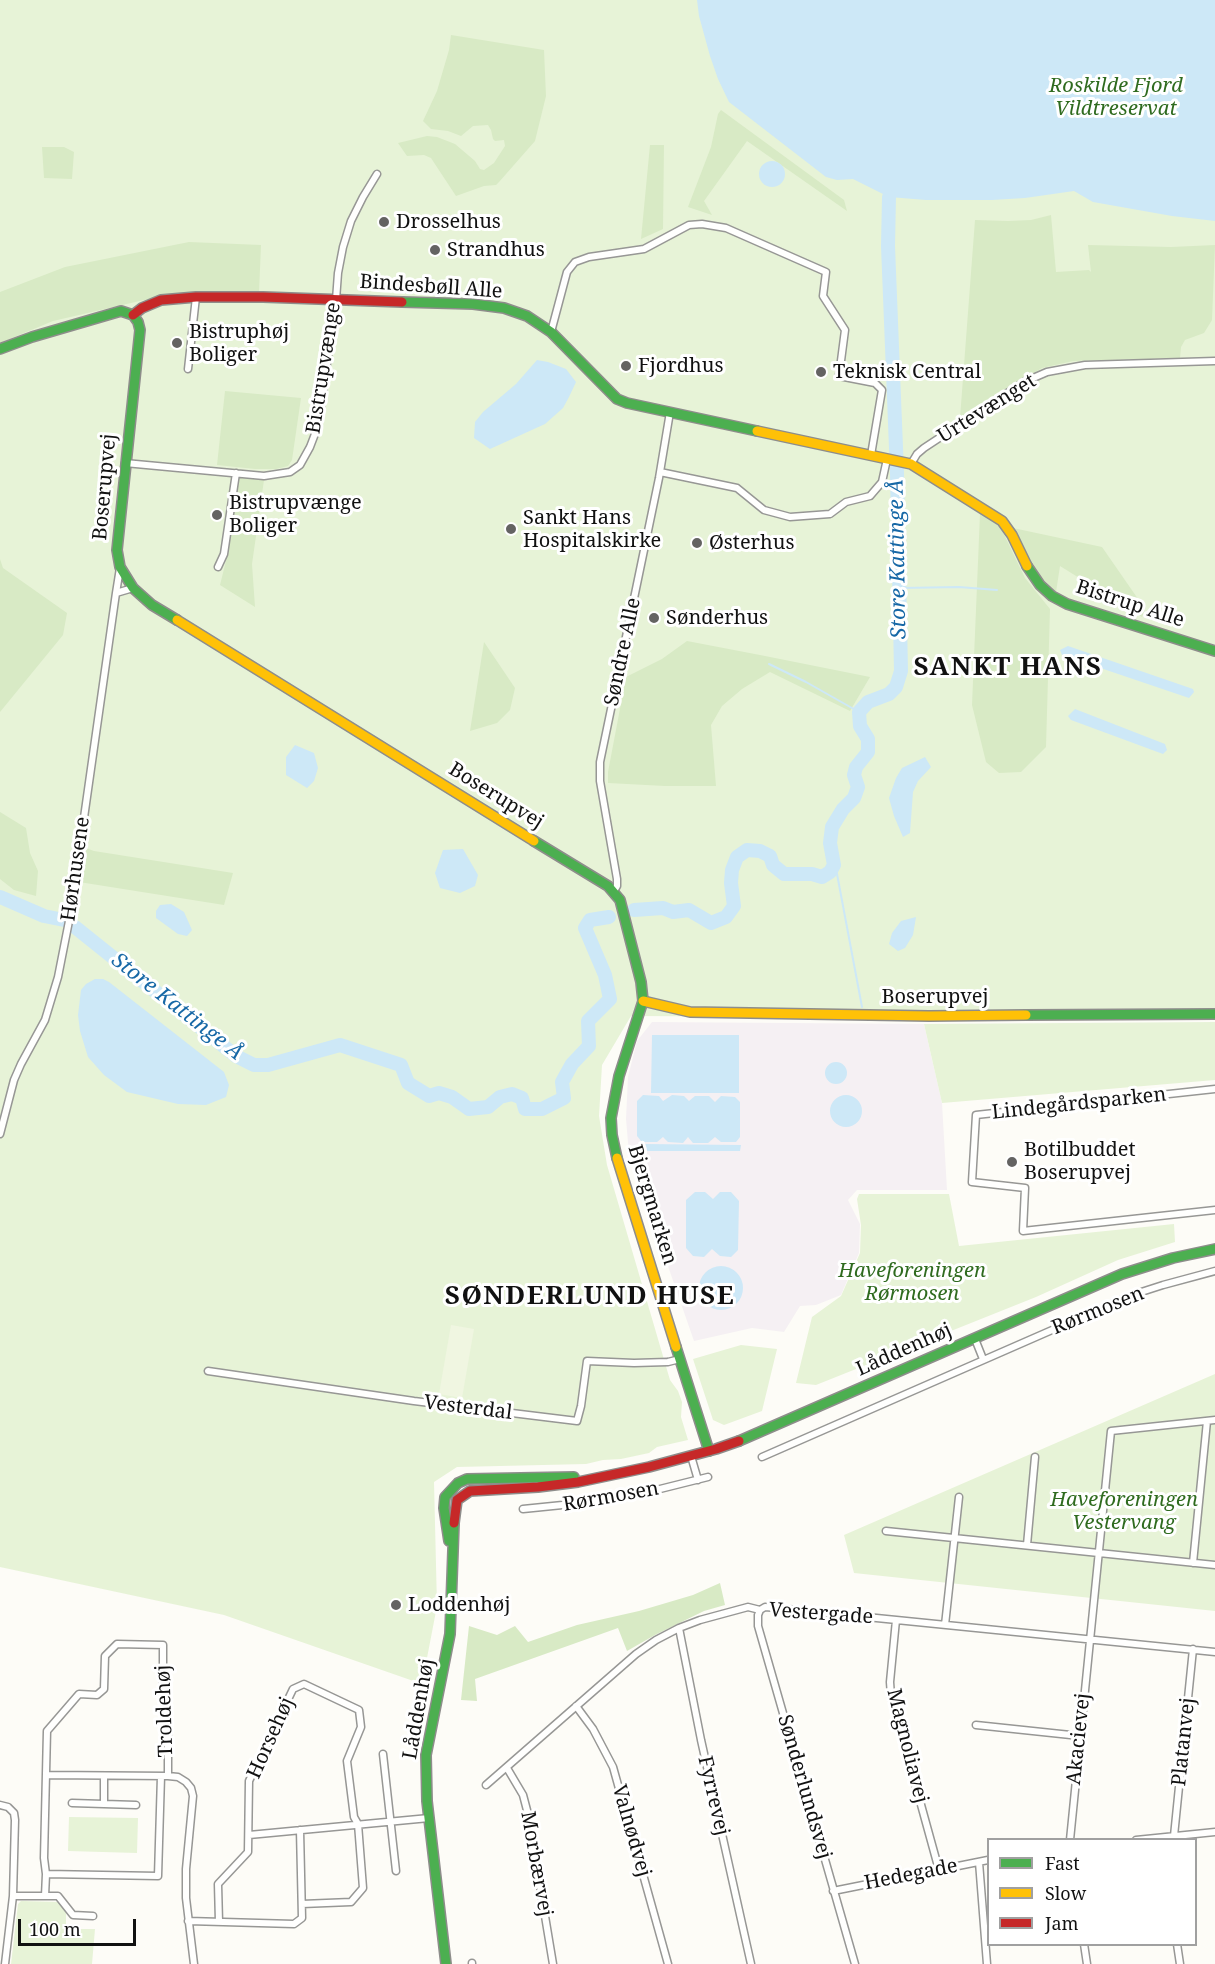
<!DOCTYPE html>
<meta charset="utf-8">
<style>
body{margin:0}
#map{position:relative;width:1215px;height:1964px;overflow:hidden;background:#fdfcf7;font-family:"Noto Serif",serif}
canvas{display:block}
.legend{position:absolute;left:987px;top:1838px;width:210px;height:108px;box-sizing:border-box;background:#fff;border:2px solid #a0a0a0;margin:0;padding:8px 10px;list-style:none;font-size:18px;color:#111}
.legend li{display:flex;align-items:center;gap:12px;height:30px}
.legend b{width:30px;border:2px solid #a0a0a0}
.scale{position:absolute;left:18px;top:1919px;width:118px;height:27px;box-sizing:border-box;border:3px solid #111;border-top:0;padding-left:8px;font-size:18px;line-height:21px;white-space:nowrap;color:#111;-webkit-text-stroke:4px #fff;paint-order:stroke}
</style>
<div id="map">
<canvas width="1215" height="1964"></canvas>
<ul class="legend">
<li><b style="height:8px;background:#4caf50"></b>Fast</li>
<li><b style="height:8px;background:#ffc107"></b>Slow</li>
<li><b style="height:8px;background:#c62828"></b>Jam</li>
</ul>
<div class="scale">100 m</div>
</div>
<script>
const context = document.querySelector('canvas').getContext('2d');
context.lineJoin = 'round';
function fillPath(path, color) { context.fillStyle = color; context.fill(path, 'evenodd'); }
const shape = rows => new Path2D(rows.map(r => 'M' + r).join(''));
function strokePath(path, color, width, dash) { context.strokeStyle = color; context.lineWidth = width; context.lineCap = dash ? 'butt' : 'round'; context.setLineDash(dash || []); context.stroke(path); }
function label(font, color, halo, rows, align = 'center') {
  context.font = font + ' "Noto Serif",serif'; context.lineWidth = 6; context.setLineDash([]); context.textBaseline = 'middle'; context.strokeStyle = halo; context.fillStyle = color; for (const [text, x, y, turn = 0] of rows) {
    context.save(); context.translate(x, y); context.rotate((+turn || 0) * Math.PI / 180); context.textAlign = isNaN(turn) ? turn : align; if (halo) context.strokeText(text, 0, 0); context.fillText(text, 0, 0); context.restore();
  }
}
fillPath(shape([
 [652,1022,924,1024,942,1103,947,1190,857,1190,848,1200,860,1224,859,1253,841,1295,816,1305,800,1306,784,1332,752,1328,694,1341,629,1154,626,1119,628,1077,637,1041]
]), '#f5f0f3');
fillPath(shape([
 [0,0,1215,0,1215,1019,631,1016,602,1065,599,1116,607,1165,670,1380,678,1391,682,1402,681,1417,688,1440,657,1447,649,1453,621,1459,603,1460,586,1464,457,1467,434,1482,437,1606,422,1684,224,1615,0,1567],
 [1215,1022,1215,1080,942,1103,924,1024],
 [859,1194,949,1194,959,1246,1174,1224,1175,1242,1118,1260,1036,1297,816,1385,796,1383,812,1317,841,1296,860,1253,861,1225,857,1199],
 [741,1345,777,1349,762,1411,724,1425,713,1420,693,1359],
 [1215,1374,1215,1611,854,1573,844,1535],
 [69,1817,138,1818,137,1853,68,1851],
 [21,1901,59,1902,66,1913,66,1929,95,1929,92,1964,11,1964,18,1904]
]), '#e7f3d7');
fillPath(shape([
 [451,35,544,50,546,96,535,141,499,182,496,185,484,186,456,196,431,158,424,155,407,156,398,143,427,136,437,137,455,144,475,161,480,169,484,170,494,163,505,146,504,140,495,141,493,139,491,130,488,125,473,126,461,136,448,131,431,129,423,121,437,91,449,50],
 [721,110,844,200,847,211,747,141,704,201,712,215,688,207,711,147,718,114],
 [650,145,664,145,663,229,641,239],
 [42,147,64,147,74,152,72,179,44,178],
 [1051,215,1056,272,1089,270,1091,272,1088,245,1171,247,1215,245,1212,320,1204,333,1185,340,1181,347,1180,358,1073,361,1042,368,960,418,975,220,1008,221,1031,220],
 [189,242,261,245,259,293,184,294,144,300,53,321,0,343,0,292,65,267],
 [225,391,301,398,292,460,288,466,276,469,255,469,217,465],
 [237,477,264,480,252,564,255,607,220,585,227,557],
 [980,514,999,524,1025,578,1050,609,1046,747,1021,772,999,773,986,762,972,705],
 [1013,528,1102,547,1145,609,1142,617,1060,566,1056,592,1035,571],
 [0,559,3,568,67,613,63,635,0,712],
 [687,641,760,655,870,677,850,711,770,672,742,689,722,706,711,725,716,786,665,786,608,783,608,772,626,677,662,659],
 [484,642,515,688,510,710,497,723,470,731],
 [0,812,26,828,30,853,38,871,36,896,14,890,0,879],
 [83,847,94,851,233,873,224,905,79,882],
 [720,1583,725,1605,704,1611,655,1635,627,1651,618,1628,475,1679,477,1701,461,1700,469,1626,497,1635,515,1626,528,1642,577,1625,639,1611,693,1595]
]), '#d8eac5');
fillPath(shape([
 [451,1325,474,1329,462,1398,439,1394]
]), '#f0f6e1');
fillPath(shape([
 [697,0,1215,0,1215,221,1172,216,1093,202,1074,191,1025,198,992,200,926,200,889,197,853,179,837,180,826,177,729,102,718,79,710,56,699,16],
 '759 174a13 13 0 1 1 26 0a13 13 0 1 1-26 0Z',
 [537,360,548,362,566,369,576,382,569,397,563,408,545,424,490,449,474,438,475,422,483,412,516,384],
 [1068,646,1193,689,1194,692,1189,698,1062,655,1060,650],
 [1075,709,1165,744,1167,750,1163,754,1071,720,1068,716],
 [295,745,314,753,318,768,314,781,307,788,286,775,286,757],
 [925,757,931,767,918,781,913,792,910,833,903,837,894,816,889,798,896,778,902,768],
 [463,849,478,875,475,886,460,893,440,888,435,873,443,850],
 [171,904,184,912,192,930,187,936,178,934,156,918,156,911,160,905],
 [916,917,913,935,905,948,898,951,889,944,892,933,901,921],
 [95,979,103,979,109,982,224,1072,229,1085,226,1097,206,1105,178,1104,127,1092,104,1075,88,1057,80,1031,78,1015,81,990,86,984],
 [652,1035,739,1035,739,1093,651,1093],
 '825 1073a11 11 0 1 1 22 0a11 11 0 1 1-22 0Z',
 '830 1111a16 16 0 1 1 32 0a16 16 0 1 1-32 0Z',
 [643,1095,659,1096,663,1101,672,1095,684,1096,689,1101,695,1096,709,1096,715,1102,721,1096,735,1097,740,1102,740,1137,736,1142,721,1142,715,1137,708,1143,693,1143,688,1137,683,1143,668,1142,663,1137,657,1142,642,1142,637,1136,637,1101],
 [643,1144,741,1145,740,1151,643,1151],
 [695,1192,705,1192,713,1199,720,1192,731,1192,739,1201,738,1250,731,1257,720,1256,712,1249,704,1257,693,1256,686,1248,686,1200],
 '699 1288a22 22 0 1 1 44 0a22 22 0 1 1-44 0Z'
]), '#cde8f7');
strokePath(shape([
 [900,588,959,587,997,590],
 [769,664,806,682,859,712],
 [834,865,837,874,862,1007]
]), '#cde8f7', 2);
strokePath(shape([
 [0,897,44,916,64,920],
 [634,910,663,908,673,912,689,910,711,923,726,917,734,906,731,883,732,870,737,857,747,850,760,851,770,856,773,865,784,874,812,874,822,877,830,872,834,865,830,843,832,827,843,809,854,798,858,787,854,775,856,767,868,752,868,739,860,726,859,712,868,702,889,694,896,687,901,671,897,473,888,246,889,197],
 [75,927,236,1056,254,1065,268,1065,340,1045,401,1065,408,1083,429,1096,439,1093,452,1097,469,1109,488,1107,500,1097,512,1094,522,1098,525,1109,542,1109,564,1098,562,1082,572,1064,589,1046,588,1021,610,999,605,975,585,928,590,920,609,917]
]), '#cde8f7', 14);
const street = shape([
 [551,332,567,272,575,262,589,257,644,249,689,225,702,224,726,228,826,272,823,296,845,330,839,376,875,383,882,390,871,455],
 [188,369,196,297],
 [125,463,264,476,290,472,300,465,310,447,318,426,336,300,338,273,343,247,351,221,363,197,377,174],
 [911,464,917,454,924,448,1024,382,1047,372,1085,365,1215,361],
 [660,472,737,488,764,510,790,517,830,514,846,502,870,496,882,482,887,459],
 [218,567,224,554,236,473],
 [116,593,120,568],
 [614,891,617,886,617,879,600,781,600,762,659,478,670,412],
 [1215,1089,976,1115,972,1182,1025,1188,1023,1231,1215,1210],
 [0,1134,14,1080,21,1064,45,1020,58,977,70,916,116,593,133,588],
 [975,1339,983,1359],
 [208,1371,414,1401,577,1421,581,1406,587,1361,634,1363,668,1362,680,1359],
 [691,1456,698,1480],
 [762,1457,1132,1295,1163,1285,1215,1271],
 [523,1509,602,1501,656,1490,708,1477],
 [886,1531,1215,1565],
 [1027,1545,1035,1457],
 [1193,1563,1207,1421],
 [760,1610,758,1615,758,1626,855,1964],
 [896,1620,890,1682,891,1696,939,1870],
 [945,1625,959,1497],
 [679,1628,701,1740,751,1964],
 [576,1706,593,1729,613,1767,668,1964],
 [976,1725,1080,1736],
 [383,1754,396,1871],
 [507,1768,523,1795,528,1814,553,1964],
 [47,1775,168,1776,178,1777,186,1782,191,1788,193,1796,186,1869,186,1898,194,1964],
 [486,1785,636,1654,656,1640,679,1628,700,1620,748,1607,760,1610,765,1607,777,1608,1215,1652],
 [72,1803,136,1805],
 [104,1804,104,1776],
 [0,1805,8,1807,14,1813,15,1820,13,1896,5,1964],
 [249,1835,429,1818],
 [1174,1836,1193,1649],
 [1070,1840,1111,1431,1215,1420],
 [1136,1840,1215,1832],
 [979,1862,987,1964],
 [46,1874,158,1876,161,1776],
 [833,1891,988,1860],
 [13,1896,58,1896,73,1915,93,1916],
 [45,1896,46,1874,44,1858,47,1731,79,1694,97,1695,104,1689,105,1656,117,1644,163,1645,163,1696,168,1707,168,1776],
 [188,1921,294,1924,302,1918,300,1830],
 [219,1922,218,1884,248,1852,249,1781,293,1689,304,1684,359,1710,361,1727,347,1761,354,1817,358,1824,363,1888,351,1902,302,1904],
 [1084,1944,1087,1964],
 [1177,1944,1180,1964],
 [472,1963,472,1964]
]);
const fast = shape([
 [402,302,473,304,504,308,527,316,551,332,617,399,627,403,757,431],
 [0,349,32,337,121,311,133,315,138,322,140,330,117,550,120,567,133,588,152,605,177,620],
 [1027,566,1040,585,1052,596,1067,604,1215,651],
 [534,841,608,886,620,900,641,982,643,1001,619,1076,611,1118,612,1135,617,1158],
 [1026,1015,1215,1014],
 [676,1347,709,1451],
 [739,1441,1122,1274,1173,1258,1215,1249],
 [449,1541,444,1508,445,1497,458,1483,467,1479,574,1477],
 [446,1964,427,1801,426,1755,450,1634,454,1523]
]);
const slow = shape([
 [757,431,911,464,1002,521,1012,535,1027,566],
 [177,620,534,841],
 [643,1001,690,1012,929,1016,1026,1015],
 [617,1158,676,1347]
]);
const jam = shape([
 [133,315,142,308,161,300,196,297,263,297,402,302],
 [454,1523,457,1500,470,1491,538,1487,578,1482,649,1467,716,1449,739,1441]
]);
strokePath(street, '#979795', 9);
strokePath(fast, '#8e8d8b', 12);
strokePath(slow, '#8e8d8b', 12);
strokePath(jam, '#8e8d8b', 12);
strokePath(street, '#fffffe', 6);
strokePath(fast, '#4caf50', 9);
strokePath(slow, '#ffc107', 9);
strokePath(jam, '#c62828', 9);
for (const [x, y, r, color] of [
 [384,222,6,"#646362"],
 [435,250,6,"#646362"],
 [177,343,6,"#646362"],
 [626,366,6,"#646362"],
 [821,372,6,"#646362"],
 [217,515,6,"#646362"],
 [511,529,6,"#646362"],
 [697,543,6,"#646362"],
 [654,618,6,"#646362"],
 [1012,1162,6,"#646362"],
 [396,1605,6,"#646362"]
]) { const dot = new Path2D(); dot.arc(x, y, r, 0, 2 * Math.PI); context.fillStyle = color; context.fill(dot); strokePath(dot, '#fff', 2); }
label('italic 20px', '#2f6b1f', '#fff', [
 ["Roskilde Fjord",1116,86],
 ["Vildtreservat",1116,109],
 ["Haveforeningen",912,1271],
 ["Rørmosen",912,1294],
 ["Haveforeningen",1124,1500],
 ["Vestervang",1124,1523]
]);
label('20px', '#111', '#fff', [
 ["Drosselhus",396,222],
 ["Strandhus",447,250],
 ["Bistruphøj",189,332],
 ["Boliger",189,355],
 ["Fjordhus",638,366],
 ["Teknisk Central",833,372],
 ["Bistrupvænge",229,503],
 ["Boliger",229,526],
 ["Sankt Hans",523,518],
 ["Hospitalskirke",523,541],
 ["Østerhus",709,543],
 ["Sønderhus",666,618],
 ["Botilbuddet",1024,1150],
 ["Boserupvej",1024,1173],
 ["Loddenhøj",408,1605]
], 'left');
label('20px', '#111', '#fff', [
 ["Bindesbøll Alle",431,287,4],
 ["Bistrupvænge",324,368,-81],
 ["Urtevænget",987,409,-32],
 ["Boserupvej",105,487,-85],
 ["Bistrup Alle",1130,604,18],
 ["Søndre Alle",623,652,-78],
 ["Boserupvej",496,796,32],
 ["Hørhusene",76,869,-82],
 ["Boserupvej",935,997],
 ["Lindegårdsparken",1079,1104,-6],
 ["Bjergmarken",652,1205,73],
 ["Rørmosen",1098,1311,-22],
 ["Låddenhøj",904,1350,-24],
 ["Vesterdal",468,1408,7],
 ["Rørmosen",611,1497,-10],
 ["Vestergade",821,1614,4],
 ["Låddenhøj",419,1709,-80],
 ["Troldehøj",165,1711,-92],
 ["Horsehøj",271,1738,-66],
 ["Akacievej",1079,1739,-84],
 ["Platanvej",1184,1742,-84],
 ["Magnoliavej",907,1746,76],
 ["Sønderlundsvej",804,1787,74],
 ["Fyrrevej",713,1796,77],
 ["Valnødvej",631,1831,74],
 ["Morbærvej",536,1864,80],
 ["Hedegade",911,1875,-11]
]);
label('italic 21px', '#1768a6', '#fff', [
 ["Store Kattinge Å",898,559,-91],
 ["Store Kattinge Å",177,1007,38]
]);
context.letterSpacing = '1.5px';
label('bold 26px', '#111', '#fff', [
 ["SANKT HANS",1008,668],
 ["SØNDERLUND HUSE",590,1297]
]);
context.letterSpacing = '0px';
</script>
